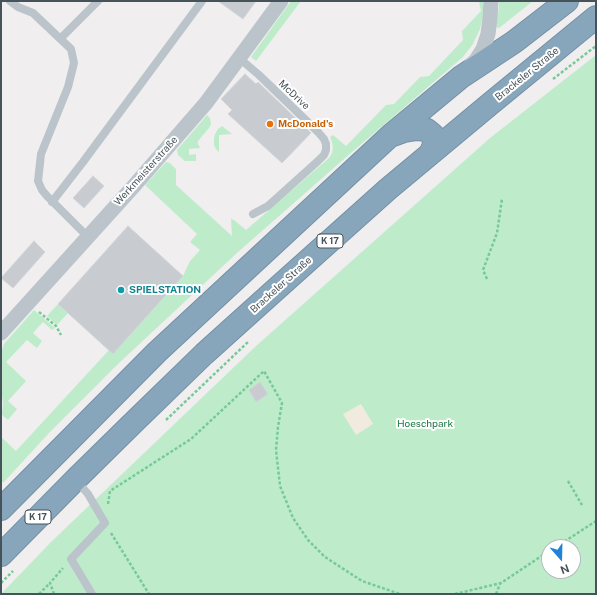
<!DOCTYPE html>
<meta charset="utf-8">
<style>
body{margin:0}
#map{position:relative;width:597px;height:595px;overflow:hidden;background:#f0eeee;font-family:"Public Sans",sans-serif}
canvas{display:block}
.frame{position:absolute;inset:0;border:2px solid #47535a;pointer-events:none}
.north{position:absolute;left:541px;top:539px;width:40px;height:40px;box-sizing:border-box;background:#fff;border:1px solid #b5babd;border-radius:50%;rotate:160deg;font-size:11px;font-weight:700;line-height:16px;text-align:center;color:#47535a}
.north::after{content:'';display:block;margin:auto;width:14px;height:18px;background:#2183d7;clip-path:polygon(50% 0,100% 100%,50% 72%,0 100%)}
</style>
<div id="map">
<canvas width="597" height="595"></canvas>
<div class="frame"></div>
<div class="north">N</div>
</div>
<script>
const context = document.querySelector('canvas').getContext('2d');
context.lineJoin = 'round';
function fillPath(path, color) { context.fillStyle = color; context.fill(path, 'evenodd'); }
const shape = rows => new Path2D(rows.map(r => 'M' + r).join(''));
function strokePath(path, color, width, dash) { context.strokeStyle = color; context.lineWidth = width; context.lineCap = dash ? 'butt' : 'round'; context.setLineDash(dash || []); context.stroke(path); }
function label(font, color, halo, rows, align = 'center') {
  context.font = font + ' "Public Sans",sans-serif'; context.lineWidth = 4; context.setLineDash([]); context.textBaseline = 'middle'; context.strokeStyle = halo; context.fillStyle = color; for (const [text, x, y, turn = 0] of rows) {
    context.save(); context.translate(x, y); context.rotate((+turn || 0) * Math.PI / 180); context.textAlign = isNaN(turn) ? turn : align; if (halo) context.strokeText(text, 0, 0); context.fillText(text, 0, 0); context.restore();
  }
}
fillPath(shape([
 [291,1,301,1,256,61,251,57],
 [479,1,483,1,484,11,480,29,473,44,463,57,352,152,238,252,118,364,49,433,3,483,1,480,1,437,16,451,109,350,113,354,183,276,190,261,200,250,190,242,197,234,145,185,166,162,170,163,176,169,176,185,232,236,231,219,234,220,246,230,329,158,332,153,333,148,332,142,330,137,333,135,346,146,386,105,394,104,420,77,429,76,463,40,462,31,481,11],
 [499,1,533,1,499,28,496,27,499,6],
 [596,55,596,594,1,594,51,542,256,346,490,138],
 [549,547,573,547,573,571,549,571],
 [207,115,210,118,211,124,209,128,198,141,198,144,200,148,189,149,189,155,196,154,196,161,185,161,178,155,177,150],
 [222,126,232,134,219,135,219,152,216,149,214,145,214,139,215,134,218,129],
 [58,304,68,313,57,325,47,316],
 [34,310,55,328,52,330,43,322,33,333,42,341,37,348,27,340,6,362,26,381,8,401,17,409,8,420,3,416,2,414,3,403,1,389,1,353,4,344]
]), '#beeccb');
fillPath(shape([
 [361,404,373,424,356,435,343,414]
]), '#f1eadf');
const building = shape([
 [218,1,256,1,243,19,218,1],
 [245,74,256,84,258,82,311,133,282,163,228,114,232,110,221,99,245,74],
 [93,176,104,186,84,208,73,198,93,176],
 [128,226,183,276,113,354,58,304,128,226],
 [34,241,45,252,13,288,1,278,34,241],
 [260,382,268,394,256,402,249,390,260,382]
]);
fillPath(building, '#c8ccd0');
strokePath(building, '#d2d5d9', 1);
const highway = shape([
 [393,135,404,131,417,129,427,130,433,135,434,145,430,154],
 [1,509,157,352,391,135,461,77,514,42,567,1],
 [1,555,76,479,136,420,204,354,274,291,388,189,490,104,596,17]
]);
strokePath(highway, '#7391a6', 24);
strokePath(shape([
 [553,79,596,46],
 [487,279,483,270,497,233,502,199],
 [39,312,56,326,61,335],
 [166,420,248,342],
 [568,481,582,505],
 [108,504,110,491,191,439,264,371,282,403,278,427,276,450,280,486,293,518,308,540,325,557,362,581,400,594],
 [111,533,149,594],
 [556,547,596,521],
 [1,583,13,571],
 [39,594,50,583],
 [54,594,50,583,63,568],
 [455,594,501,583,549,551],
 [496,594,500,584]
]), '#77c998', 2.5, [3, 2]);
strokePath(shape([
 [10,1,18,7,33,13,71,49,74,63,68,87,41,154,38,181,42,190,47,196,88,237],
 [61,38,98,1],
 [239,58,259,75,318,132,324,139,326,144,326,150,324,155,318,161,268,206,253,214],
 [52,202,83,162,202,1],
 [76,480,88,494,105,523,71,559,92,594]
]), '#bac4ca', 8);
strokePath(shape([
 [471,65,476,60,483,49,488,34,490,18,491,1],
 [1,333,133,187,206,103,281,1]
]), '#bac4ca', 15);
strokePath(highway, '#88a6bb', 22);
for (const [x, y, r, color] of [
 [270,124,4,"#e8710a"],
 [121,290,4,"#0f9aa8"]
]) { const dot = new Path2D(); dot.arc(x, y, r, 0, 2 * Math.PI); context.fillStyle = color; context.fill(dot); strokePath(dot, '#fff', 1.5); }
for (const [x, y, w] of [
 [330,241,26],
 [38,517,26]
]) { const box = new Path2D(); box.roundRect(x - w / 2, y - 7, w, 14, 3); context.fillStyle = '#fff'; context.fill(box); strokePath(box, '#47535a', 1); }
label('bold 9px', '#47535a', null, [
 ["K 17",330,241],
 ["K 17",38,517]
]);
label('10px', '#47535a', '#fff', [
 ["Brackeler Straße",527,74,-39],
 ["McDrive",294,95,43],
 ["Werkmeisterstraße",146,171,-48],
 ["Brackeler Straße",281,285,-42]
]);
label('bold 10px', '#c56008', '#fff', [
 ["McDonald's",278,124]
], 'left');
label('bold 10px', '#0d838f', '#fff', [
 ["SPIELSTATION",129,290]
], 'left');
label('10px', '#1b7840', '#fff', [
 ["Hoeschpark",425,424]
]);
</script>
